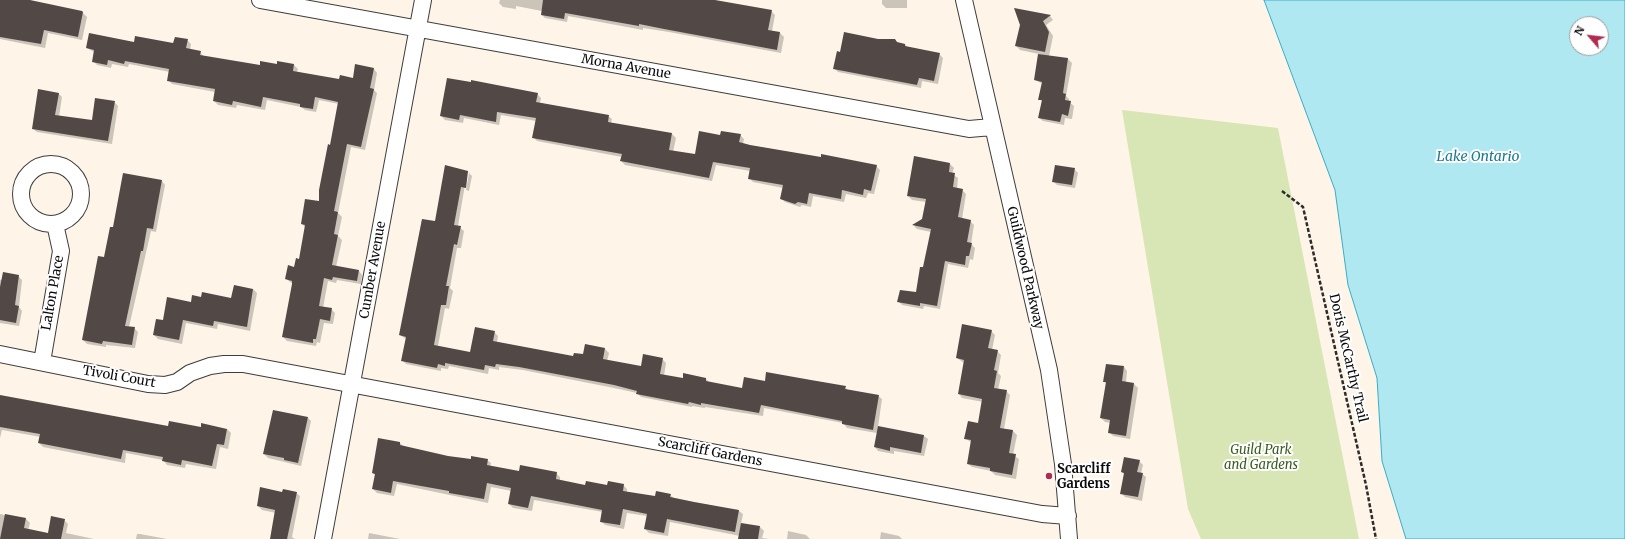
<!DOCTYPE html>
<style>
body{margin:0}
#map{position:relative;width:1625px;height:539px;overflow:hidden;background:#fef5e8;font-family:Merriweather,serif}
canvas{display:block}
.north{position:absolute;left:1569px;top:16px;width:40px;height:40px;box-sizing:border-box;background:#fff;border:1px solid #9d9d9d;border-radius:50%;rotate:298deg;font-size:11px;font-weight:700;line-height:16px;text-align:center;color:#0a0a0a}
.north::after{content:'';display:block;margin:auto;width:14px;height:18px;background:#b12b4e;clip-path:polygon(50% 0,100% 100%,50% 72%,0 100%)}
</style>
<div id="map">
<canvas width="1625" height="539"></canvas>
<div class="north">N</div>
</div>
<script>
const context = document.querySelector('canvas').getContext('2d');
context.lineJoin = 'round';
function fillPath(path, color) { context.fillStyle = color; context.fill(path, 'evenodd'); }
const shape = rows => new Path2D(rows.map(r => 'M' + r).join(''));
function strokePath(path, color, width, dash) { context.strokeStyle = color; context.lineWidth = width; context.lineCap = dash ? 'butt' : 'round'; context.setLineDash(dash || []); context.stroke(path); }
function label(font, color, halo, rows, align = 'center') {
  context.font = font + ' Merriweather,serif'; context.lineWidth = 4; context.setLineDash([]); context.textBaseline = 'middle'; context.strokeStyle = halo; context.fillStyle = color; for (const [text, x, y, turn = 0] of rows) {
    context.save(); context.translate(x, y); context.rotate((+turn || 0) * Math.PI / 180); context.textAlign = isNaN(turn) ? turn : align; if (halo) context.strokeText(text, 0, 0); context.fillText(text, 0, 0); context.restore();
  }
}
fillPath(shape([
 [1122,110,1278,128,1359,539,1201,539,1188,509]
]), '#d8e5b4');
const water = shape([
 [1264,0,1625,0,1625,539,1406,539,1382,461,1377,378,1348,285,1335,190,1264,0],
 [1577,24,1601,24,1601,48,1577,48,1577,24]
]);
fillPath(water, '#b0e8f2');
strokePath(water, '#3bacc5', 1);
fillPath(shape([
 [0,0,22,0,83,13,87,17,82,40,48,33,45,48,0,39],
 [500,0,709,0,771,11,775,15,772,31,780,33,784,37,781,53,669,32,643,28,643,30,568,16,567,22,545,18,542,15,542,11,516,6,516,9,503,7,499,3],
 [882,0,907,0,907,8,886,8,882,4],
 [1016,10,1050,16,1053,20,1046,25,1053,36,1049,56,1068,59,1072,63,1066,96,1069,99,1069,102,1074,106,1072,119,1065,118,1064,125,1043,121,1039,118,1042,102,1040,99,1043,84,1035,80,1039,54,1020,50,1016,46,1021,25],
 [187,40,191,44,190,50,200,52,204,57,260,66,294,65,298,69,297,72,340,80,353,79,374,69,377,73,374,90,377,93,365,150,351,147,338,213,342,217,338,236,342,240,336,267,359,271,362,275,361,284,337,280,336,283,328,281,323,308,331,309,335,313,333,324,324,323,320,343,317,342,316,346,287,341,283,337,293,284,286,279,300,260,306,228,302,224,320,202,339,104,319,100,316,112,305,110,301,107,267,100,265,110,237,105,236,108,218,105,214,101,215,92,172,84,168,80,170,72,129,64,128,67,112,64,111,68,97,65,93,61,94,52,87,48,134,43,174,44],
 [898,43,905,44,908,48,939,54,943,58,938,84,922,81,921,88,838,72,834,68,841,53],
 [58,93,62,97,59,117,92,121,114,102,118,106,112,144,37,132,33,129],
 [537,94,541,98,540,103,608,116,612,119,611,123,672,134,676,138,673,152,696,155,721,136,740,135,744,139,743,144,822,158,876,166,880,170,874,194,868,193,866,198,846,194,844,202,813,196,811,207,802,205,800,207,785,202,781,198,783,188,753,182,749,178,750,171,716,165,712,181,625,165,621,161,622,157,537,141,533,137,536,121,501,115,499,125,464,118,463,123,445,120,441,116],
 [950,164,954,168,952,174,958,178,957,189,962,190,966,194,962,219,970,221,974,225,971,244,975,248,973,260,970,259,968,268,948,264,940,309,924,306,923,309,902,305,898,301,916,294,924,269,931,232,917,229,914,226,923,219,926,202,912,200,908,196],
 [446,167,468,172,472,176,469,191,466,190,469,173,467,173,458,226,464,231,461,248,457,248,450,288,453,291,449,309,445,308,438,346,471,353,475,329,494,332,498,336,497,342,574,357,574,354,584,356,586,346,605,349,609,353,607,361,642,367,644,356,662,359,666,363,664,376,683,379,684,374,706,379,710,383,743,389,745,379,766,382,767,374,845,387,848,390,878,396,882,399,878,427,924,436,928,439,924,456,894,451,894,454,878,451,875,447,877,433,847,428,843,423,764,408,763,416,705,407,705,408,692,406,692,407,641,397,637,393,619,389,523,370,499,367,499,370,489,368,488,374,449,366,448,369,441,368,441,371,406,364,402,360,406,339,400,335,422,220,436,222],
 [1074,169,1078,173,1075,188,1057,185,1053,181],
 [162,181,165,185,156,232,151,231,129,327,134,328,138,332,135,348,106,345,106,347,87,344,83,340,114,228],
 [18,276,22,280,19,307,22,311,19,326,0,323,0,280],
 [253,289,257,293,250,331,218,324,217,329,186,323,182,344,158,339,154,335,164,321,192,303,232,299],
 [991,331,995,335,992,350,997,351,1001,355,998,373,1001,376,998,390,1006,391,1010,395,1004,429,1013,431,1017,435,1013,455,1019,459,1016,479,995,475,991,471,972,467,968,464,972,443,965,438,979,424,983,402,962,398,959,394,964,363,957,358],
 [1124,367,1127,371,1126,382,1134,384,1138,388,1130,439,1113,436,1109,432,1111,423,1105,422,1101,418,1107,384,1104,382],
 [0,396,169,427,227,429,231,433,228,449,220,447,216,469,186,464,185,468,167,465,163,460,126,453,125,463,43,447,39,443,41,437,2,430,0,438],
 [307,417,311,421,301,466,268,458,264,454],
 [400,443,404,447,448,457,472,460,487,460,491,463,490,467,519,472,556,473,560,477,560,481,586,486,623,485,627,489,627,492,656,498,670,495,674,498,739,511,743,514,741,524,760,527,764,531,762,538,769,539,740,539,740,536,670,522,668,536,649,533,645,529,647,516,627,513,624,529,605,525,601,521,603,512,534,500,532,511,513,508,509,504,512,491,491,487,488,503,397,484,394,496,377,493,373,489,376,476,373,473],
 [1139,461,1143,465,1141,473,1146,477,1142,501,1125,497,1121,493,1125,475,1122,472],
 [296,493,300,496,292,537,295,539,271,539,276,513,262,510,258,506],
 [0,514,26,519,30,523,28,530,49,534,64,520,68,524,66,533,94,539,0,539],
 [788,531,806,535,810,539,787,539],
 [881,532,899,536,902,539,880,539],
 [369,533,400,539,368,539],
 [137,534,140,534,167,539,136,539]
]), '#0003');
fillPath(shape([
 [0,0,30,0,82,11,83,12,78,37,44,30,41,44,0,37],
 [543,0,715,0,772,10,768,30,780,32,777,50,664,29,639,24,639,26,565,13,564,19,541,15],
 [1014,8,1051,15,1043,21,1049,32,1045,52,1015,46,1020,25],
 [844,32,878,39,895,39,897,42,905,44,905,46,940,53,934,81,919,78,917,85,833,69,837,51,840,52],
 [89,33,134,42,135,36,173,43,175,37,188,39,186,48,201,51,200,55,260,65,260,61,277,64,277,61,294,64,293,71,339,79,340,75,353,78,355,64,374,68,370,88,374,89,361,147,347,144,334,211,338,212,334,234,338,235,332,265,359,270,357,281,333,277,332,280,324,278,319,306,332,308,330,321,320,319,316,339,313,339,313,343,282,337,292,284,292,281,285,279,288,265,294,267,296,258,299,259,305,225,301,224,305,199,319,201,319,190,328,144,330,145,338,102,315,97,313,109,300,107,300,104,263,97,261,107,233,101,232,105,213,101,215,89,167,81,169,69,125,61,124,64,108,60,107,65,92,62,94,50,86,48],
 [1038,54,1068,58,1063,93,1066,94,1065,100,1071,101,1068,116,1062,114,1060,122,1038,118,1042,100,1038,100,1042,82,1034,80],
 [447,78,471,82,471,80,538,93,536,102,609,115,608,122,672,133,669,150,695,154,699,131,720,135,721,131,741,134,739,142,750,145,821,157,821,154,877,165,871,191,864,189,863,195,842,190,841,199,809,193,807,204,798,202,795,204,780,199,783,185,748,179,750,168,713,162,709,178,620,161,622,154,532,138,536,118,497,112,496,122,460,115,459,120,440,116],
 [38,89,59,93,55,115,92,120,95,98,115,101,108,141,32,129],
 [914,156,950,163,949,172,955,173,953,187,963,189,958,217,971,220,967,242,972,243,969,256,966,256,965,265,945,261,937,306,920,303,920,306,897,302,900,290,916,292,920,267,923,267,931,229,912,225,922,219,926,199,907,196],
 [445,165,468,171,466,188,461,187,454,225,461,226,457,245,454,244,446,286,449,286,446,305,441,305,434,345,470,352,475,327,495,331,493,341,573,356,574,353,583,354,585,344,605,348,603,359,641,366,643,354,663,358,660,374,683,378,683,373,706,378,706,381,742,388,744,377,765,381,766,372,811,380,846,386,845,389,879,395,873,430,842,424,842,421,761,405,759,413,701,403,701,405,689,402,688,404,636,394,637,391,614,385,519,367,496,364,495,367,485,365,484,370,445,363,445,366,438,364,437,368,401,361,406,337,399,335,422,219,435,221],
 [1055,165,1075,168,1072,185,1052,182],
 [123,173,162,180,153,229,147,228,143,251,141,251,125,326,135,327,132,345,103,341,102,344,82,340,98,256,104,257,110,227,113,227],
 [3,272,19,275,15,305,19,306,16,323,0,320,0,287],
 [234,285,253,289,247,327,214,321,213,326,183,320,179,340,153,335,156,319,163,320,167,297,191,302,192,295,201,297,202,292,231,298],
 [962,324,992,330,988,348,998,350,994,370,997,371,994,388,1007,390,1000,428,1013,430,1009,453,1016,454,1012,475,990,471,990,468,967,464,971,440,964,439,968,421,978,423,982,399,958,394,964,360,956,358],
 [1106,364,1124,366,1122,381,1134,383,1126,436,1108,433,1110,420,1100,418,1106,382,1103,382],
 [0,395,168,426,169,421,201,427,201,423,227,429,224,445,217,444,212,466,182,460,181,465,162,461,163,457,123,450,121,459,38,443,40,434,0,427],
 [273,410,308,417,298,463,284,460,284,458,263,454],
 [878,426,924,435,921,453,890,447,890,451,874,447],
 [378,438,400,442,400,445,448,456,471,459,471,456,488,459,487,465,519,471,520,465,557,472,556,479,585,485,586,481,607,485,608,481,624,484,623,491,655,496,656,491,671,494,670,497,694,502,739,510,735,532,667,519,664,533,644,529,647,514,623,509,620,525,600,522,602,510,531,496,528,508,508,504,511,488,487,483,484,499,449,493,449,491,393,481,391,493,372,489,375,474,372,473],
 [1124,457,1140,460,1137,472,1143,473,1138,497,1120,494,1124,473,1121,472],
 [260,487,282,492,283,489,297,492,287,539,270,539,275,510,257,506],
 [5,514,26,518,24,528,48,533,51,516,65,519,61,539,0,539],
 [741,523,760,526,758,539,738,539]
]), '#524947');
const minor = shape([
 [260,0,969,129,992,127],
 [964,0,1049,370,1063,464,1069,539],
 '21 194a30 30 0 1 1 60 0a30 30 0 1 1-60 0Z',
 [0,354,148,384,165,385,177,382,190,373,210,366,224,364,243,364,1042,514,1068,516],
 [42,362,61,251,55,224],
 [323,539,423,0]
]);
strokePath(minor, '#3d3d3d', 18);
strokePath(shape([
 [1282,191,1303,207,1366,485,1376,539]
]), '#2c2c2c', 2.5, [4, 2]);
strokePath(minor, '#fff', 16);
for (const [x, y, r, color] of [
 [1049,476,4,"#b12b4e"]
]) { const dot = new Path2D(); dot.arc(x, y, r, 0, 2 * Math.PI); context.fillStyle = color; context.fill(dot); strokePath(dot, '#fff', 1.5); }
label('13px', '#0a0a0a', '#fff', [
 ["Morna Avenue",626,67,10],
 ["Guildwood Parkway",1025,268,77],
 ["Cumber Avenue",373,270,-80],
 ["Lalton Place",53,293,-80],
 ["Doris McCarthy Trail",1348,358,77],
 ["Tivoli Court",119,377,10],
 ["Scarcliff Gardens",710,452,11]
]);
label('italic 13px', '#395d1f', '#fff', [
 ["Guild Park",1261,450],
 ["and Gardens",1261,465]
]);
label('bold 13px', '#0a0a0a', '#fff', [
 ["Scarcliff",1057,469],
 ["Gardens",1057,484]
], 'left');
label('italic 14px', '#1b7993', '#fff', [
 ["Lake Ontario",1478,157]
]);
</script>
